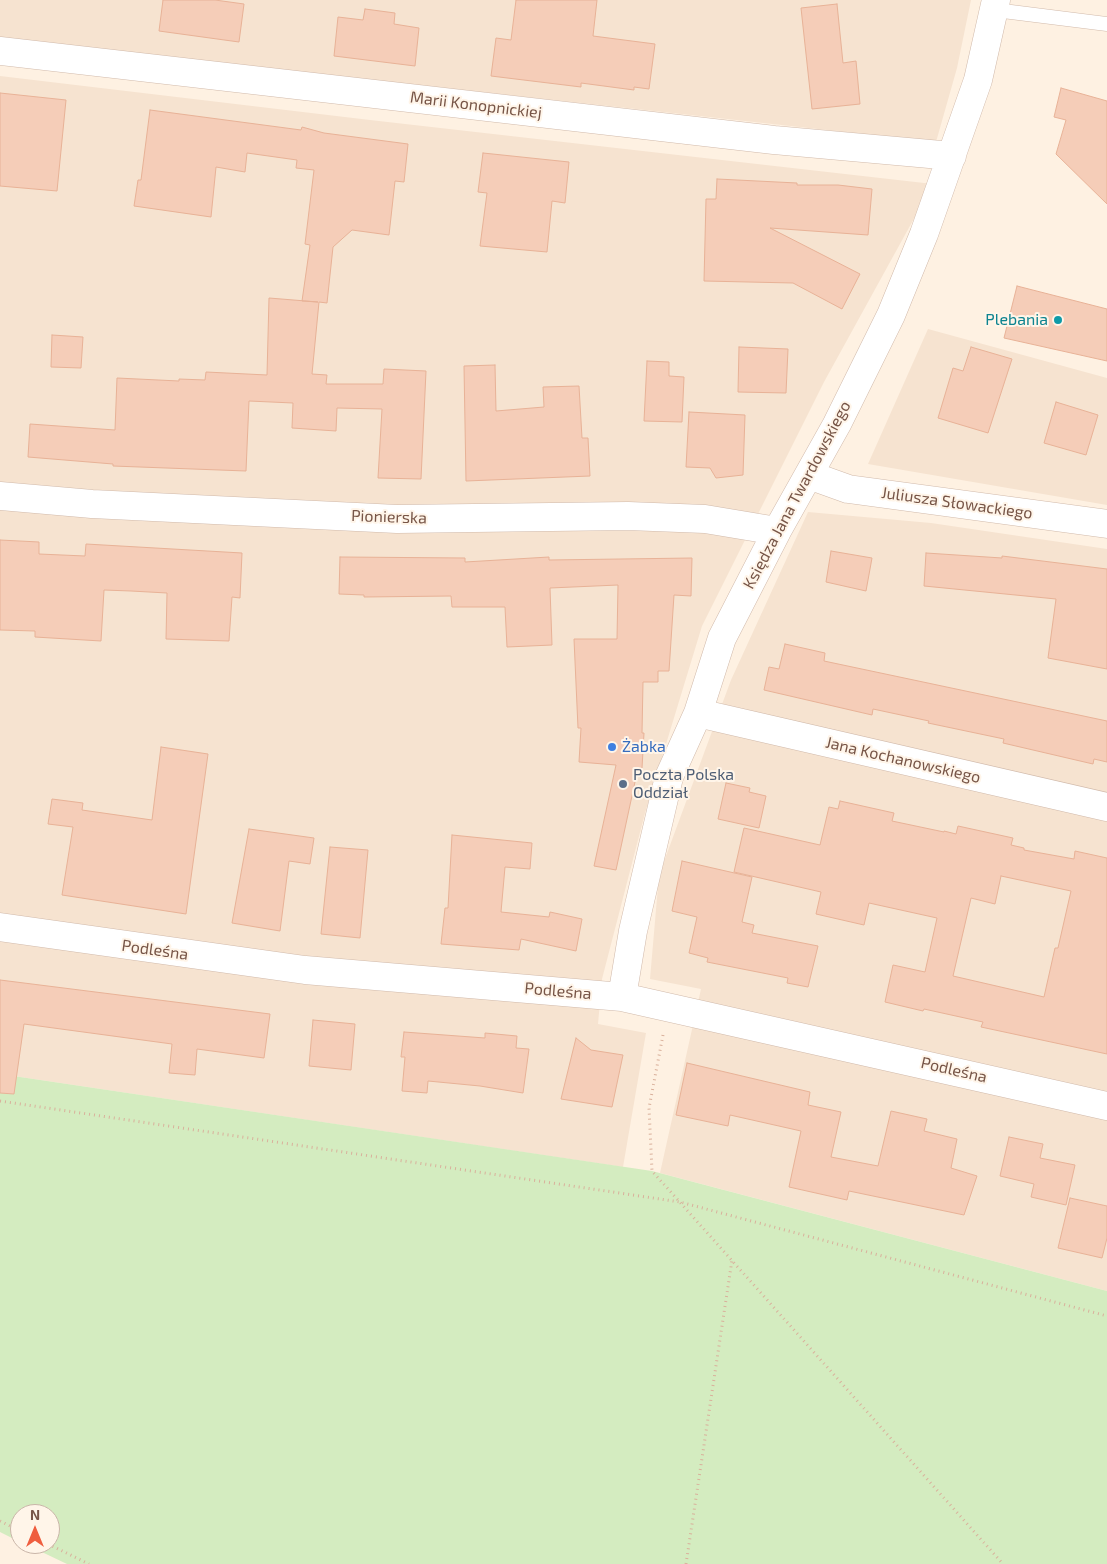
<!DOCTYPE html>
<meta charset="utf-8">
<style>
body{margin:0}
#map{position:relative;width:1107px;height:1564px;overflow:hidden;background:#fef1e2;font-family:"Exo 2",sans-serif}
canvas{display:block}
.north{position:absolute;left:10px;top:1504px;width:50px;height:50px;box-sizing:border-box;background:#fff5e9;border:1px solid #c9b5a8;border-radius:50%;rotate:0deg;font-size:14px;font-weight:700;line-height:20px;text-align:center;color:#775547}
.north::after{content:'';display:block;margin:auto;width:18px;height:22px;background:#ef5e3f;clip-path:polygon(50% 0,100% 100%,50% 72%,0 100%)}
</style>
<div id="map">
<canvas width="1107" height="1564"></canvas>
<div class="north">N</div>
</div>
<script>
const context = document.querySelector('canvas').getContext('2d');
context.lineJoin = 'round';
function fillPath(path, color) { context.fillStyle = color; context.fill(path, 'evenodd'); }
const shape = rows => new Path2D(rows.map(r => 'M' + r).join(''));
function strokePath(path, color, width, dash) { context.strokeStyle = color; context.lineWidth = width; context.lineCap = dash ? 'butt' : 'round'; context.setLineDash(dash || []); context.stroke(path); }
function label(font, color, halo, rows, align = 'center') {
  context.font = font + ' "Exo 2",sans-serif'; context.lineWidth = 4; context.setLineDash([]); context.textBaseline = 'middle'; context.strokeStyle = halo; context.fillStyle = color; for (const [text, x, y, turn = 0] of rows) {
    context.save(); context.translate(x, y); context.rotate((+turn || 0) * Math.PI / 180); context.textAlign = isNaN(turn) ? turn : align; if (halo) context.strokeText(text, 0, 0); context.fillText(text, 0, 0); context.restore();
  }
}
fillPath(shape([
 [0,0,971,0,957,68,936,142,0,39],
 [0,76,370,120,933,184,824,382,702,626,645,813,602,979,598,1024,646,1033,623,1167,0,1074],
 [928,329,1107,378,1107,505,868,464],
 [808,512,931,523,1107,549,1107,1291,660,1173,701,989,650,979,659,875,731,680]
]), '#f6e3d0');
fillPath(shape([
 [0,1074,652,1171,1107,1291,1107,1564,67,1564,25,1544,50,1544,50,1514,20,1514,20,1542,0,1532]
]), '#d4ecc0');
const building = shape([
 [163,0,215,0,244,4,239,42,159,31,163,0],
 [516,0,597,0,593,36,655,44,649,89,634,87,634,90,581,83,581,87,491,76,496,38,511,40,516,0],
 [837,4,843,63,856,61,860,104,812,109,801,8,837,4],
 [365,9,395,13,394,24,419,28,415,66,334,56,338,17,363,20,365,9],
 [1061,88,1107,101,1107,204,1056,154,1066,120,1054,117,1061,88],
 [0,93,66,100,57,191,0,186,0,93],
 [150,110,301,130,302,127,324,133,408,144,404,182,395,181,389,235,352,230,333,247,327,303,319,302,312,374,327,375,326,384,383,384,384,369,426,371,421,479,378,478,382,409,337,408,336,431,292,428,293,403,249,401,246,471,113,466,113,464,28,457,30,424,115,430,117,378,179,381,179,379,205,380,206,372,267,375,269,298,318,302,302,301,310,245,305,244,314,170,296,168,297,160,247,153,245,172,216,167,211,217,134,206,138,180,141,180,150,110],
 [483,153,569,162,565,203,552,201,547,252,480,246,487,193,478,192,483,153],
 [717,179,797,183,797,185,838,185,872,189,868,235,770,228,860,274,842,309,793,283,704,281,706,199,716,199,717,179],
 [1017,286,1107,309,1107,361,1004,338,1017,286],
 [52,335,83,337,81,368,51,367,52,335],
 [739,347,788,349,786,393,738,392,739,347],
 [971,347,1012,359,988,433,938,418,953,368,963,371,971,347],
 [647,361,669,362,669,376,684,377,682,422,644,421,647,361],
 [495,365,496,411,544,407,543,387,579,386,582,438,588,438,590,476,466,481,464,366,495,365],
 [1056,402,1098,415,1086,455,1044,443,1056,402],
 [689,412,745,415,743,475,716,478,710,468,686,467,689,412],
 [0,540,39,542,39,554,85,556,86,544,242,553,240,598,232,597,229,641,166,639,167,593,131,591,104,590,101,641,35,637,35,631,0,630,0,540],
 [831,551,872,558,866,591,826,582,831,551],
 [926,553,1002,558,1002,556,1107,569,1107,669,1048,658,1056,599,924,586,926,553],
 [340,557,465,558,465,562,549,557,549,560,692,558,691,596,674,595,669,671,658,671,658,682,643,682,642,733,644,733,642,768,638,768,616,870,594,866,616,765,579,762,581,728,578,728,574,639,617,639,618,585,550,588,552,645,507,647,505,607,452,607,451,596,364,597,364,595,339,594,340,557],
 [785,644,825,653,824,661,1107,721,1107,762,1094,759,1093,764,1003,743,1004,739,928,723,929,721,873,709,872,715,764,690,769,667,779,669,785,644],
 [161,747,208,754,186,914,62,895,73,827,48,824,52,799,83,803,82,810,152,820,161,747],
 [726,783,750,788,749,792,766,796,759,828,718,819,726,783],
 [840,801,894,813,892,821,944,832,944,831,956,834,958,826,1013,838,1011,845,1024,848,1024,850,1074,859,1075,851,1107,858,1107,1054,981,1027,983,1022,924,1009,923,1011,885,1002,893,965,925,972,937,918,869,903,864,925,816,914,821,892,734,872,744,828,820,845,829,807,838,809,840,801],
 [1001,876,1071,891,1058,948,1055,948,1044,997,953,976,971,898,995,904,1001,876],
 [249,829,314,838,310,864,289,861,280,931,232,923,249,829],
 [452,835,532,843,530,869,505,867,501,912,549,917,550,912,582,919,576,951,521,939,519,950,441,944,445,908,448,908,452,835],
 [330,847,368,850,360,938,321,934,330,847],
 [682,861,752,877,742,922,754,925,752,933,818,946,808,987,787,983,788,978,707,962,708,958,689,953,697,917,672,911,682,861],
 [0,980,270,1014,264,1058,197,1049,195,1075,169,1073,172,1044,24,1024,14,1094,0,1093,0,980],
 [313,1020,355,1024,351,1070,309,1066,313,1020],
 [404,1032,485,1038,485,1033,517,1036,516,1048,529,1049,523,1093,480,1086,428,1081,427,1093,402,1091,405,1057,401,1057,404,1032],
 [576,1038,591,1050,623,1055,612,1107,561,1099,576,1038],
 [687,1063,810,1092,808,1105,841,1112,831,1157,878,1166,891,1111,927,1119,924,1131,957,1139,951,1168,977,1176,964,1215,849,1191,847,1200,789,1187,801,1131,730,1115,728,1126,676,1115,687,1063],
 [1009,1137,1043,1144,1040,1158,1075,1165,1066,1205,1031,1197,1034,1184,1000,1176,1009,1137],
 [1070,1198,1107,1206,1107,1238,1102,1258,1058,1248,1070,1198]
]);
fillPath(building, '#f5cdb8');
strokePath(building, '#e8b297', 1);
const service = shape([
 [995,10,1107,24]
]);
const minor = shape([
 [0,51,774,140,952,156],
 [809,475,848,489,1107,524],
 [0,496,92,504,397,519,628,516,705,519,777,531],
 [698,713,1107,807],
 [0,927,305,970,622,997,1107,1106],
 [622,997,633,931,669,777,698,713,722,638,777,531,837,424,891,315,924,234,978,80,996,0]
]);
strokePath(service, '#d1baab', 15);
strokePath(minor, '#d1baab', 29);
strokePath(shape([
 [663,1035,649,1108,652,1171,1003,1564],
 [0,1101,680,1202,1107,1316],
 [0,1521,20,1531],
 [48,1544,89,1564],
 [686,1564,732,1260]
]), '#d9b09b', 3, [1, 4]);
strokePath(service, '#fff', 14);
strokePath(minor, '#fff', 28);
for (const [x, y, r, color] of [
 [1058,320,5,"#0f9aa8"],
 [612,747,5,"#3f7fe0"],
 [623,784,5,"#5c6f8a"]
]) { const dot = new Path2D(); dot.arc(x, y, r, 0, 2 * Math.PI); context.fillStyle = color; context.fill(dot); strokePath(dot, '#fff5e9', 2); }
label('16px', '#775547', '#fff5e9', [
 ["Marii Konopnickiej",476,105,7],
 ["Księdza Jana Twardowskiego",797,495,-62],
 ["Juliusza Słowackiego",957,503,8],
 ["Pionierska",389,517,2],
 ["Jana Kochanowskiego",903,760,13],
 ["Podleśna",155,950,8],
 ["Podleśna",558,991,5],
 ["Podleśna",954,1070,13]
]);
label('16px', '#0d838f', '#fff5e9', [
 ["Plebania",1048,320]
], 'right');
label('16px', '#366cbe', '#fff5e9', [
 ["Żabka",622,747]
], 'left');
label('16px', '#4e5e75', '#fff5e9', [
 ["Poczta Polska",633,775],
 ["Oddział",633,793]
], 'left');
</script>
